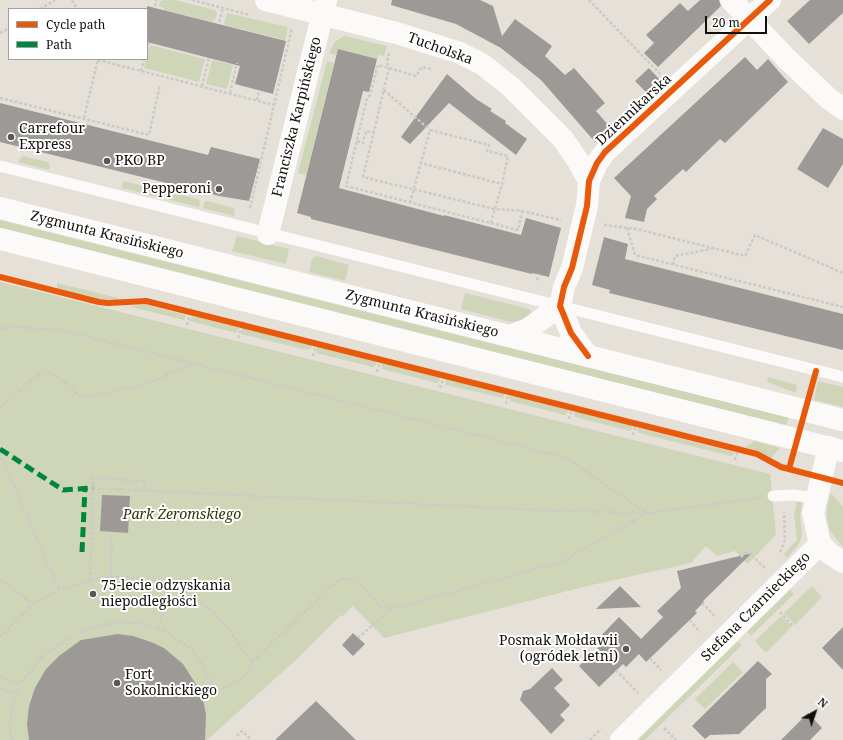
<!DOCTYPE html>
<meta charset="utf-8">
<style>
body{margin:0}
#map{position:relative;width:843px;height:740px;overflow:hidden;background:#e5e1d8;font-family:"Noto Serif",serif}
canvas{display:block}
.legend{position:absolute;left:8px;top:8px;width:140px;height:52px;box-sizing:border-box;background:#fff;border:1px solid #a09f9d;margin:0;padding:5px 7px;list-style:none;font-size:12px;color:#110f09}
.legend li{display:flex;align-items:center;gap:8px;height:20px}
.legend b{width:20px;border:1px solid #a09f9d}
.north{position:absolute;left:795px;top:692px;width:40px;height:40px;-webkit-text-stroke:3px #fff;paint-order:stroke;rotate:40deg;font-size:11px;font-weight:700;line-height:16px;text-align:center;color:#110f09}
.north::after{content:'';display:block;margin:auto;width:14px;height:18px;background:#110f09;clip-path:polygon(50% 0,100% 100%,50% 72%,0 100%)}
.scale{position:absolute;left:705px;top:16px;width:62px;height:18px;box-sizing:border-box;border:2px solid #110f09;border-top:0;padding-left:5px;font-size:12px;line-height:14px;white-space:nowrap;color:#110f09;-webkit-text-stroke:3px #fff;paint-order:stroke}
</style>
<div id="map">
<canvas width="843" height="740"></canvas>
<ul class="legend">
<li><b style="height:5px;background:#e8590c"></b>Cycle path</li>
<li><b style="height:5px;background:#00873e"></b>Path</li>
</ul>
<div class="north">N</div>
<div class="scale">20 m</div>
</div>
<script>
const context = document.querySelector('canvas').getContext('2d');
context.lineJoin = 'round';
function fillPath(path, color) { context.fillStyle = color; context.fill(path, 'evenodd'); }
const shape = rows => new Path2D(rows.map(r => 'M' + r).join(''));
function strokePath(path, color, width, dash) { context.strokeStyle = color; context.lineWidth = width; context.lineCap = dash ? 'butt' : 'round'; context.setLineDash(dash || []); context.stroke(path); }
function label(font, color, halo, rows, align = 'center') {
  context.font = font + ' "Noto Serif",serif'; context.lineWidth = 4; context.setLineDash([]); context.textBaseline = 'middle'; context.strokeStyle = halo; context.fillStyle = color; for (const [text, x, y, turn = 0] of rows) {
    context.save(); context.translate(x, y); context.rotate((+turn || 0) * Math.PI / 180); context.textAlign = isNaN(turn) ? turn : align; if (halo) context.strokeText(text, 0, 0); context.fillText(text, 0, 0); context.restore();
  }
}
fillPath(shape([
 [163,0,175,0,215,10,217,14,215,20,213,20,213,22,164,10,164,8,159,6,160,1],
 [227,13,288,27,285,40,225,25,224,22],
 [344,36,387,46,384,56,378,55,377,59,338,49,336,55,329,53,335,42],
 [150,45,205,59,199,82,144,68],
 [212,60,233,65,227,89,206,84],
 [327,61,334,63,306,175,298,173],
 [22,156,48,162,50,166,49,170,18,162],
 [123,181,161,190,163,192,161,198,122,188],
 [170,192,198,199,200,202,199,207,166,199,168,194],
 [207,201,234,208,235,216,203,208,204,203],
 [0,220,605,372,789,417,786,425,0,228],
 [237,236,289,249,286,264,232,251],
 [316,256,349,265,345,281,309,272,312,259],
 [0,282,770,474,776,535,748,564,735,551,717,556,706,546,691,563,587,586,384,638,353,606,343,616,341,615,297,659,207,740,0,740],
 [57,283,118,298,118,300,102,299,57,288],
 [465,293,529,309,532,313,525,320,511,322,461,309],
 [146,305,186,315,184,320,128,306],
 [192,316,239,328,236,333,190,321],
 [242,328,311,345,312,348,307,350,241,334],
 [317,347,377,362,376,365,373,367,316,353],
 [381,363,440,377,439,381,437,383,382,369],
 [768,377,797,385,796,393,767,382],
 [446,379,505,393,503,398,446,385,445,382],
 [818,381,843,387,843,407,814,400],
 [509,396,512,396,569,410,565,415,510,401],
 [574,411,633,426,632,429,630,431,575,417],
 [638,428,734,452,733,455,731,456,639,433,637,430],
 [755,441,758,442,780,448,771,458,760,452,745,447],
 [831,493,843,507,843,547,830,531,827,518,827,506],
 [797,501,802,503,800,516,802,535,799,544,787,558,784,554,797,540,794,515],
 [812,586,822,597,795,625,784,613],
 [790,590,794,594,751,636,747,632],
 [781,616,792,626,766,653,755,641],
 [738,641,742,645,645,740,638,740],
 [733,662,743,672,705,709,695,699]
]), '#cfd5b7');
fillPath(shape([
 [392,0,480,0,493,6,502,36,515,19,552,46,545,56,565,75,574,68,605,103,596,111,610,127,595,142,541,80,501,48,456,24,391,5],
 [700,0,719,0,721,6,658,67,644,53,654,43,646,35,680,3,688,11],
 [810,0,843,0,843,13,809,44,787,21],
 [147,6,286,41,273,94,235,84,240,66,147,42],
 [338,49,377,59,369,92,363,91,339,188,444,216,444,215,521,235,526,218,561,228,549,277,532,273,532,274,311,219,311,217,297,213],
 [745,57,757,70,768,59,788,82,725,143,720,139,686,172,683,169,654,196,657,199,647,209,644,222,625,218,631,196,614,178],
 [649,68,660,80,647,93,635,81],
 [447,74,476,99,492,109,490,111,506,121,505,123,527,139,516,155,449,103,410,144,401,137],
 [0,103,208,155,211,147,260,159,249,201,219,196,0,142],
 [823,128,843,139,843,164,828,188,797,169],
 [604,237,628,244,625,259,843,314,843,350,609,293,610,290,592,285],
 [102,495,130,496,128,533,100,531],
 [752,553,703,601,704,602,695,611,697,613,646,662,639,654,626,667,623,664,599,687,579,666,602,644,597,640,619,617,641,639,663,617,657,611,681,588,677,571],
 [620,586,641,607,596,609],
 [843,627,843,670,822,648],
 [353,633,365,644,353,656,342,645],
 [118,634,133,636,151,642,164,648,183,664,199,689,204,704,206,715,205,740,29,740,27,724,29,706,35,688,46,669,59,656,81,640],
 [758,661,772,674,766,679,766,708,739,734,710,735,705,739,692,726],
 [552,668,563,680,554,688,570,705,560,715,565,720,551,734,520,700,523,691,530,689],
 [316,701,356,740,275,740],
 [808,713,822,728,810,740,781,740]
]), '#9d9997');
strokePath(shape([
 [72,0,77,9],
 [192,0,250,15],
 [589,0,660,74],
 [155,6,156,0],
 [40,9,55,0],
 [219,22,223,8],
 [0,33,9,28],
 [147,50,149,43],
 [389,53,387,62,389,68,363,177,494,209,522,211,561,220],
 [98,60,274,105],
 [431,69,422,67,416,76,378,65,370,95,367,98,346,186,518,230,522,211],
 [141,71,144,59],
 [202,86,209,58],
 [384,90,430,130],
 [230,93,237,63],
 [0,98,149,135,160,85],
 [257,100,259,90],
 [84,118,98,59],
 [430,130,489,145,487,151,508,156,502,184,421,163,430,130],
 [357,141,363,143,366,131,374,133],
 [410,203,421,163],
 [250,208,292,28],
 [491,223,502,184],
 [604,225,636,229,745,256,755,235,843,273],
 [627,228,635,255,843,307],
 [673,265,675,256,711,249],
 [537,280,539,274],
 [187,325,191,308],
 [0,329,9,327,57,329,567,458,647,513,561,562,392,609,381,607,357,582,351,579,342,579,335,583,252,662,228,628,215,613,192,596,153,581,136,578,111,577,90,580,59,590,33,604,0,637],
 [238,338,243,321],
 [313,356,317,341],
 [377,372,381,357],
 [440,388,445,373],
 [506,404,509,389],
 [0,408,38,375,48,372,56,375,81,397,93,396,146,384,193,364],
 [569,419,573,404],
 [633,435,637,420],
 [0,453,59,590],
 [735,460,739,445],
 [93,488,563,511,647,513,758,498],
 [780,552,785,540,784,512],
 [741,557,747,551,765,568],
 [111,577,112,532],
 [0,579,33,604],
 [90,580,93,478,145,481,145,490],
 [702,603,716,617],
 [780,612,793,626],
 [690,620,700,632],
 [158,628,170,586],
 [80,633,98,626,116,623,143,623,164,631,190,648,201,663,216,692,234,683,249,672,252,662],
 [358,638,391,609],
 [650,658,661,670],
 [616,670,638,693],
 [0,676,20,684],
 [0,689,16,694],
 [664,728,676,740],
 [237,736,242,731,251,740],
 [12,740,10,729,12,708,20,684,44,654,72,636],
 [590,740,601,729]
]), '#cccac8', 2.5, [3, 2]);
strokePath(shape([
 [0,166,843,377],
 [773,496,793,495,816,498]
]), '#fbfaf9', 11);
strokePath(shape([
 [266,0,400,34,460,53,482,64,511,87,563,139,578,161,589,181],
 [731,0,786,58,828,98,843,109],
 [268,234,326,0],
 [511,336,528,329,560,306],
 [588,356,571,333,560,306,564,287,572,268,587,206,589,181,597,163,605,152,770,0],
 [829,447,813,513,820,544,830,554,843,562],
 [621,740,820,544]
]), '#fbfaf9', 22);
strokePath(shape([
 [0,208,843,420],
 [0,239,843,451]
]), '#fbfaf9', 22);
strokePath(shape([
 [0,449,63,490,93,488],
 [82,552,85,488]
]), '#00873e', 5, [10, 5]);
strokePath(shape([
 [0,277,99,302,108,303,146,301,757,454,781,467,843,483],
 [588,356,571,333,560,306,564,287,572,268,587,206,589,181,597,163,605,152,770,0],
 [789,469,816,371]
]), '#e8590c', 6);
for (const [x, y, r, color] of [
 [11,137,4,"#5b5851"],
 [107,161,4,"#5b5851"],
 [219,189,4,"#5b5851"],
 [93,594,4,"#5b5851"],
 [626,649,4,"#5b5851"],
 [117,683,4,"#5b5851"]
]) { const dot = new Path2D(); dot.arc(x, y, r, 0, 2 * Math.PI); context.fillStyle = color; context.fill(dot); strokePath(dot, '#fff', 1.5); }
label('14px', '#110f09', '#fff', [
 ["Tucholska",440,49,20],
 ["Dziennikarska",634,110,-43],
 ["Franciszka Karpińskiego",297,117,-76],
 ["Zygmunta Krasińskiego",107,235,14],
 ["Zygmunta Krasińskiego",422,314,14],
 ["Stefana Czarnieckiego",756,607,-45]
]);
label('14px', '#110f09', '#fff', [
 ["Carrefour",19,129],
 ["Express",19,145],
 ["PKO BP",115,161],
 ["Pepperoni",211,189,"right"],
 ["75-lecie odzyskania",101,586],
 ["niepodległości",101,602],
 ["Posmak Mołdawii",618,641,"right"],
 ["(ogródek letni)",618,657,"right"],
 ["Fort",125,675],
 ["Sokolnickiego",125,691]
], 'left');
label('italic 14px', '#2b3505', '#fff', [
 ["Park Żeromskiego",182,515]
]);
</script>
